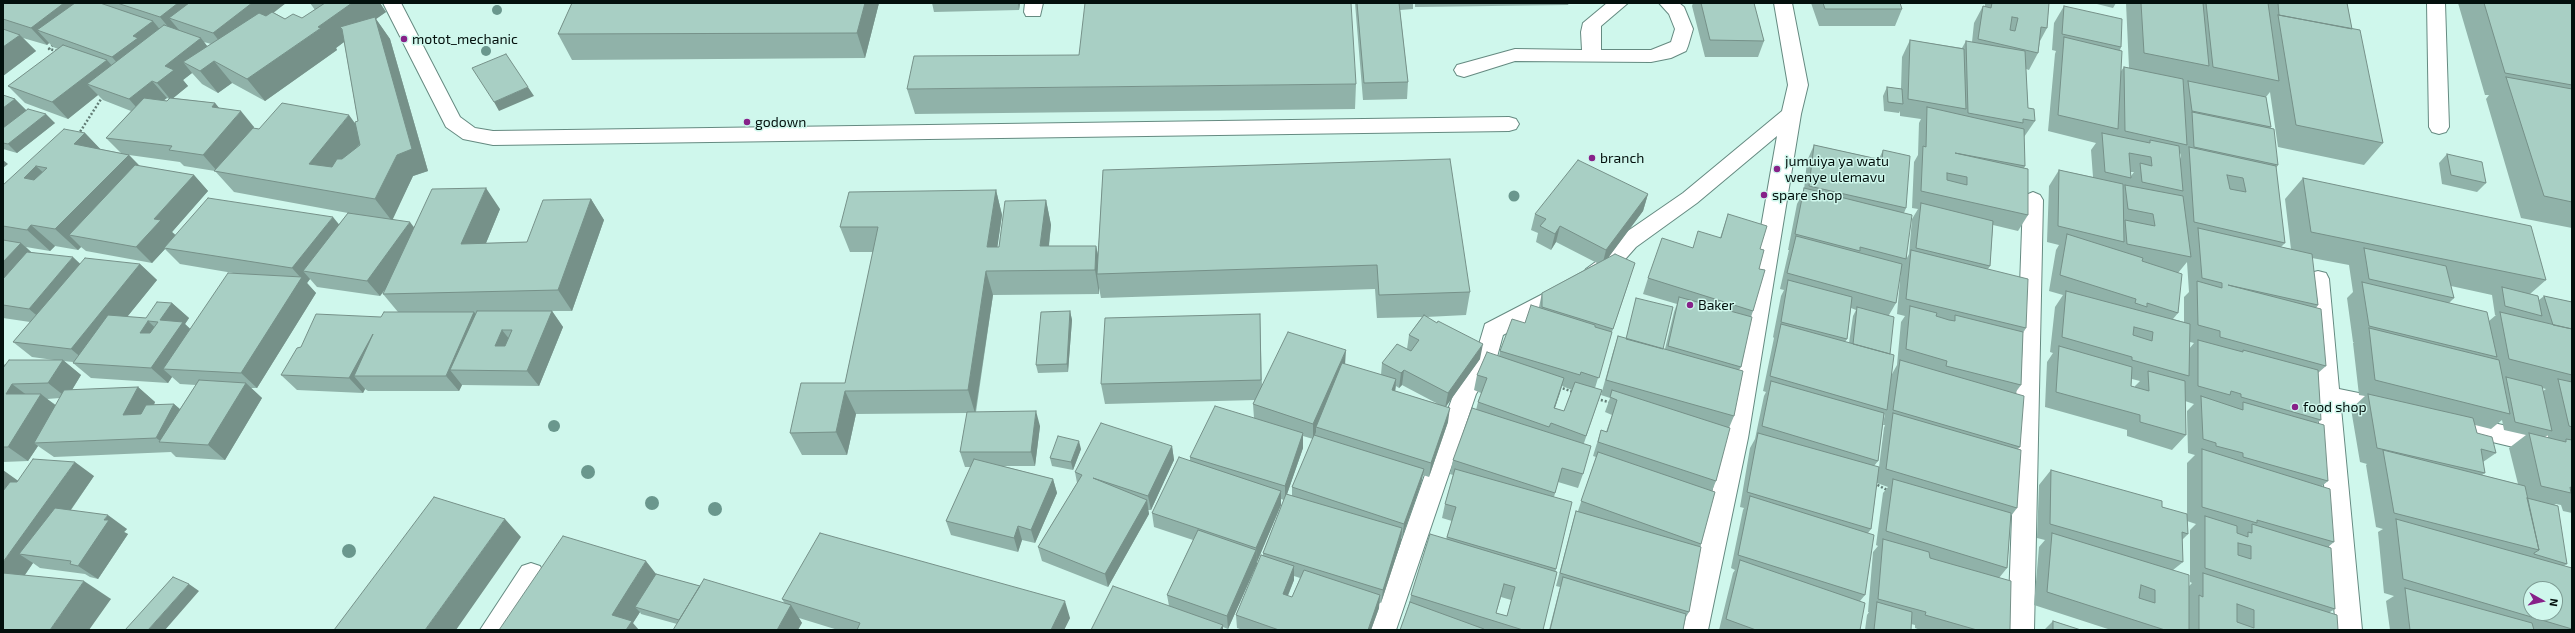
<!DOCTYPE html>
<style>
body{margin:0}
#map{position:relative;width:2575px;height:633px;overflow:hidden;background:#cff7ec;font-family:"Exo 2",sans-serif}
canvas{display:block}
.frame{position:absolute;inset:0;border:4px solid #03100d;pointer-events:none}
.north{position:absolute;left:2523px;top:581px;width:40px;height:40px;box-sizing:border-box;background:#cff7ec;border:1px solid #7d9b93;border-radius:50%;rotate:98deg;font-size:11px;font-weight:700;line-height:16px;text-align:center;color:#03100d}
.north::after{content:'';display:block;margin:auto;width:14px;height:18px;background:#872189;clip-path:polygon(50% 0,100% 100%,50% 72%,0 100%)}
</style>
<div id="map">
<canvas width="2575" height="633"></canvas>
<div class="frame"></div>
<div class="north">N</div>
</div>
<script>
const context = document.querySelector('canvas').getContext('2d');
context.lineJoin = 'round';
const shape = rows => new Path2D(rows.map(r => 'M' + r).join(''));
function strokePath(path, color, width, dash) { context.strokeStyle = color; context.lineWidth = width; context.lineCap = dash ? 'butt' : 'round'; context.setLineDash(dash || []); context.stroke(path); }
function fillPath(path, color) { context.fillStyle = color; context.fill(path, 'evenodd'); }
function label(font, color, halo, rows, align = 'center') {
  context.font = font + ' "Exo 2",sans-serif'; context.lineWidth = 3; context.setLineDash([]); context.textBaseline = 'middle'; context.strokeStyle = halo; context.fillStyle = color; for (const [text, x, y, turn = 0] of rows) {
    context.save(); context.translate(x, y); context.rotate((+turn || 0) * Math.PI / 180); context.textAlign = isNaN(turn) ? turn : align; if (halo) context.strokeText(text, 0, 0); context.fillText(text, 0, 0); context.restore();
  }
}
const minor = shape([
 [383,3,401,3,460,117,475,128,493,131,1509,117,1516,119,1519,124,1516,129,1509,131,493,145,463,139,446,127,383,3],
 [1025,3,1043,3,1040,16,1026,16,1024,12,1025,3],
 [1607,3,1628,3,1601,26,1601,50,1651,50,1671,42,1675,29,1669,14,1659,3,1679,3,1684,7,1693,29,1688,46,1686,51,1671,58,1651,62,1515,61,1464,77,1457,75,1454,70,1457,65,1515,49,1582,50,1581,32,1583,23,1607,3],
 [1774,3,1792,3,1808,85,1801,114,1748,438,1708,630,1682,630,1724,438,1777,136,1697,203,1636,247,1613,273,1602,281,1594,283,1586,281,1583,275,1586,269,1597,261,1622,235,1683,193,1782,111,1788,85,1774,3],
 [2427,3,2445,3,2449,127,2446,132,2439,134,2432,132,2429,127,2427,3],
 [2033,192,2040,195,2043,200,2034,630,2008,630,2023,200,2026,195,2033,192],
 [2318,271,2326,273,2329,279,2339,389,2388,399,2396,402,2400,409,2396,416,2388,419,2341,408,2362,630,2336,630,2307,279,2310,273,2318,271],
 [1566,282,1574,285,1577,291,1574,297,1503,335,1495,364,1476,394,1396,630,1370,630,1455,390,1474,361,1485,324,1566,282],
 [2446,412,2572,441,2572,461,2438,429,2434,422,2438,415,2446,412],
 [531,563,540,566,544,574,508,630,480,630,522,566,531,563]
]);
strokePath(minor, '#658a81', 2);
strokePath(shape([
 [53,45,49,49,57,51],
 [78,135,103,96],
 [1559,387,1573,392],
 [1597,399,1612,403],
 [1874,483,1887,490]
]), '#627c75', 2.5, [2, 2]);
fillPath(minor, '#fff');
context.fillStyle = '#6a978d';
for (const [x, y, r] of [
 [497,10,5],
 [486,51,5],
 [1514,196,5.5],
 [554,426,6],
 [588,472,7],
 [652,503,7],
 [715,509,7],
 [349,551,7]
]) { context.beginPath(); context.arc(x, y, r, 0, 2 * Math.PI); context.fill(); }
fillPath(shape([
 [3,3,286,3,273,12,285,19,302,18,315,10,310,3,380,3,386,12,376,19,390,39,428,171,413,176,392,219,414,227,500,209,486,243,527,242,591,199,604,220,572,311,542,311,552,311,563,327,539,386,462,385,459,391,368,391,365,389,363,393,297,390,281,375,301,347,381,317,398,312,383,294,385,290,380,296,317,287,310,279,307,283,316,293,257,388,251,388,262,398,225,460,176,457,171,452,54,457,38,446,28,461,3,462,3,363,5,365,54,360,32,357,13,342,30,322,3,318,3,185,85,133,100,149,121,153,106,138,131,111,103,100,98,95,68,119,25,103,8,86,58,49,53,47,49,43,47,45,23,38,36,51,3,76],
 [204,42,211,44,207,46],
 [344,42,358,121,356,124,259,129,254,128,254,127,219,108,215,103,173,98,188,86,183,80,192,73,202,84,218,93,232,83,265,101,337,50,336,48],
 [167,98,169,99,167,101,163,100],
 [129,155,180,162,184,166,215,171,234,192,348,213,339,224,176,235,172,232,208,191,194,175,140,166],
 [55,246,78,250,81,247,86,251,152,263,165,249,180,264,239,274,190,329,185,324,189,318,172,303,146,318,127,317,157,280,140,264,80,264,31,252,26,247,50,251],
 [64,361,73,362,73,363,91,378,168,383,172,377,180,384,196,385,180,409,174,404,154,405,155,402,138,387,72,390,81,375],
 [60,398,56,405,47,399],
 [572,3,879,3,865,58,572,60,558,34],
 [932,3,1020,3,1019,10,934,12],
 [1355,3,1413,3,1413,9,1400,10,1408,82,1407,99,1363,100],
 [1415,3,1569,3,1568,5,1415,7],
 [1693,3,1754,3,1764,41,1758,57,1705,57,1692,6],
 [1811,3,1900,3,1902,9,1895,26,1819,26],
 [1985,3,2049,3,2047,28,2040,41,2038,53,2029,70,2026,69,2028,108,2035,121,2024,137,2025,166,2024,168,2028,215,2018,231,1993,225,1990,266,1988,269,2026,328,2023,333,2021,385,2015,393,2020,447,2018,449,2017,508,2011,516,2007,568,1999,578,2010,630,1920,630,1915,628,1915,625,1911,624,1911,630,1865,630,1867,615,1869,612,1868,612,1873,552,1878,546,1876,545,1883,493,1888,487,1877,483,1871,529,1868,533,1865,595,1860,601,1860,630,1719,630,1733,573,1735,570,1731,568,1743,510,1744,508,1740,507,1750,448,1755,439,1764,396,1766,392,1763,391,1774,338,1773,337,1781,296,1784,290,1780,289,1789,250,1788,250,1797,204,1804,190,1807,161,1814,145,1879,159,1883,150,1906,208,1904,213,1907,258,1909,254,1912,219,1918,209,1912,208,1914,162,1918,155,1919,123,1921,119,1900,116,1900,111,1899,113,1884,111,1883,96,1887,87,1901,89,1902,57,1910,40,1962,48,1966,41,1972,42,1974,23,1983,6,1985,7],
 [1901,269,1897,314,1905,316,1901,322,1897,365,1892,374,1890,354,1889,315,1896,303],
 [1851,308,1856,310,1853,316,1849,343,1845,342,1847,339],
 [1885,413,1883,425,1885,425,1884,428,1879,467,1874,466,1878,461,1884,416],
 [2093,3,2116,3,2113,8],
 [2126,3,2347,3,2352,29,2383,143,2364,165,2278,147,2270,92,2266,97,2271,127,2270,129,2278,165,2276,168,2285,243,2281,247,2291,249,2285,199,2303,178,2546,280,2530,294,2539,300,2544,296,2572,302,2572,513,2563,511,2561,505,2556,504,2554,505,2567,564,2564,566,2572,568,2572,630,2390,630,2386,601,2394,596,2384,593,2378,532,2383,529,2376,527,2366,465,2367,464,2360,462,2351,409,2365,396,2359,395,2353,343,2354,342,2353,342,2347,298,2353,292,2349,265,2312,258,2318,305,2316,308,2326,366,2318,373,2321,420,2317,423,2328,481,2322,486,2334,542,2328,547,2335,609,2330,612,2338,630,2111,630,2034,605,2039,547,2045,540,2037,538,2039,485,2051,470,2162,507,2187,519,2187,463,2195,455,2188,453,2187,411,2194,404,2185,401,2186,435,2172,450,2127,436,2127,430,2045,407,2047,362,2053,353,2050,352,2055,307,2063,295,2049,291,2056,250,2059,245,2047,242,2049,186,2059,170,2093,177,2091,150,2096,143,2048,131,2055,54,2056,51,2052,50,2054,23,2064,6,2121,47,2120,50,2121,71,2124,67,2129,68],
 [2181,153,2181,157,2180,159,2180,155],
 [2131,172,2134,172,2131,176],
 [2187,262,2189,292,2184,297,2184,322,2173,319,2178,313,2178,273],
 [2451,286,2492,295,2495,315,2496,315,2489,321,2449,303,2454,298],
 [2190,342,2194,343,2189,349],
 [2132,379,2140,381,2135,386,2135,387,2131,386],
 [2542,388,2546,389,2543,391],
 [2502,420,2504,430,2526,435,2509,448,2518,484,2482,475,2485,473,2483,462,2496,453,2477,433,2475,425,2491,429],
 [2548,435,2548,438,2545,437],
 [2187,521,2196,524,2190,530,2190,582,2192,583,2189,586,2173,570,2183,562,2182,540,2188,534],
 [2458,3,2572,3,2572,228,2521,218,2486,99,2489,95,2485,95],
 [1356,84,1355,109,915,114,907,89],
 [3,95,15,99,26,110,55,123,17,153,3,149],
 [2447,154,2486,183,2477,192,2442,184,2439,163],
 [1103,170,1470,292,1466,315,1426,317,1480,359,1446,406,1448,422,1429,477,1423,475,1421,484,1402,538,1401,537,1401,542,1381,603,1379,602,1379,608,1371,630,1243,630,1237,628,1236,615,1263,556,1263,553,1284,500,1281,499,1281,505,1257,562,1257,564,1228,629,1169,606,1167,595,1193,540,1154,527,1152,513,1190,461,1190,457,1254,418,1253,404,1255,400,1105,404,1101,384,1260,314,1262,387,1345,364,1381,375,1382,363,1407,349,1409,335,1422,317,1377,318,1375,289,1101,298,1099,288,1099,294,993,295,976,412,1040,426,1035,466,1003,466,1053,479,1057,493,1035,543,1022,540,1018,552,951,535,946,521,971,467,965,467,960,452,967,413,856,414,847,455,802,455,790,433,845,383,873,252,850,252,840,227,996,190,1002,215,997,247,999,247,1046,200,1051,225,1049,246,1096,246,1098,254],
 [1402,385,1438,404,1395,391,1396,386,1399,388],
 [1303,436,1313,439,1292,487,1292,496,1287,494,1303,448],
 [1294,576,1300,578,1292,597,1288,596,1294,580],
 [1648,194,1643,211,1608,258,1630,279,1612,332,1595,388,1602,390,1584,443,1583,474,1578,488,1558,482,1554,497,1556,569,1543,630,1400,630,1409,604,1411,595,1446,539,1452,521,1442,518,1445,504,1453,475,1450,474,1453,460,1476,410,1478,402,1481,393,1474,390,1477,375,1499,356,1500,351,1539,307,1542,293,1597,263,1556,242,1551,250,1536,242,1538,233,1531,230,1535,214],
 [1562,386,1572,390,1564,411,1555,408],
 [1501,597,1511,600,1507,616,1496,613],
 [1728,214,1760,249,1759,269,1753,311,1751,317,1741,367,1739,370,1734,416,1729,428,1716,481,1712,491,1701,544,1700,547,1689,612,1686,617,1683,630,1549,630,1560,587,1556,586,1572,525,1576,511,1578,511,1596,457,1593,456,1601,430,1606,432,1612,415,1605,412,1610,398,1601,395,1613,352,1618,336,1626,339,1634,307,1636,298,1663,349,1665,349,1674,312,1677,304,1643,294,1648,278,1692,248,1720,238],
 [1070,311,1072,320,1068,372,1038,373,1036,365],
 [1172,446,1174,460,1151,510,1148,510,1149,514,1108,587,1042,561,1038,547,1077,483,1075,472],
 [1081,449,1073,470,1052,466,1050,458],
 [94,476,71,510,127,529,124,532,128,534,98,579,90,577,85,574,40,568,33,563,25,575,111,599,3,630,18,480],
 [656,574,700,586,785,604,782,599,1070,618,1064,630,838,630,799,618,802,623,677,624,641,614,640,612,633,623,499,630],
 [2053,621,2081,630,2044,630]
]), '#90b2a9');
fillPath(shape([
 [64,3,82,3,37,30,49,43,47,45,31,28],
 [178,3,209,3,169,18,179,30,174,34,160,17],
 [252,3,286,3,226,50,213,33],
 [352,3,380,3,386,12,376,19,390,39,428,171,413,176,392,221,375,199,397,155,412,149,375,19,349,38,342,29,340,27,348,39,336,48,337,50,265,101,247,79,320,29,318,27],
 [865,3,879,3,865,58,857,33],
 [1018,3,1020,3,1019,10],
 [153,21,167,38,127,74,112,57,133,36],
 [20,35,36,51,3,76,3,47],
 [201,38,214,55,183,62,192,73,183,80,188,86,171,100,157,83,165,66],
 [107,60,122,77,87,84,98,95,68,119,52,102],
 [214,61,232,83,218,93,200,71],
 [152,81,167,98,144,116,129,99],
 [528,87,534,96,499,111,494,102],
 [15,99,31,115,3,137,3,108],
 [215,103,229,120,212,107],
 [241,111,254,127,217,171,203,155],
 [46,114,55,123,17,153,8,144],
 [349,115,365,137,326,186,309,164],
 [85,133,106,155,74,144],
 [129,155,150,177,69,235,81,247,78,250,55,229],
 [3,160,8,164,3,168],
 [36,166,59,187,24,178],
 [194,175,208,191,172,232,176,236,164,248,165,249,152,263,136,247,154,219],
 [486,188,500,209,477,265,461,244],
 [996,190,1002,215,994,271,987,247],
 [1648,194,1643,211,1602,266,1606,250],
 [591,199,604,220,572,311,558,290],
 [1046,200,1051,225,1046,270,1040,246],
 [333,217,346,233,303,271,310,279,307,283,316,293,257,388,241,373,301,278,292,268],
 [410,222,422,238,380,296,367,281],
 [31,225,55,246,50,251,27,230],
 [1560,226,1556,242,1551,250,1555,234],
 [21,243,39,259,3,298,3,262],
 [1096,246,1101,270,1097,274,1099,288,1099,294,1095,270],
 [73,257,90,273,47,324,29,309],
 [140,264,157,280,89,364,71,349],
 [986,271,993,295,975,413,968,390],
 [172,303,189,318,185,324,199,337,163,369,172,377,168,383,151,368,160,320],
 [552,311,563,327,539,386,527,371],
 [1070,311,1072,320,1068,372,1067,364],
 [474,312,486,327,450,370,462,385,459,391,446,376],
 [148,321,165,337,140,333],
 [502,330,514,345,507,361,495,346],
 [373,334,354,376,365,389,363,393,349,378],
 [1483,344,1480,359,1445,408,1448,393],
 [1346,350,1345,365,1316,427,1316,432,1313,439,1313,424],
 [63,360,81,375,67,398,48,383],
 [1404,370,1402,385,1399,388,1401,373],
 [1564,378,1560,393,1550,422,1554,408],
 [1396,379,1395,394,1392,390],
 [246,383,262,398,225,460,208,445],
 [12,384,32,399,6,394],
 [138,387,155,402,141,430,123,415],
 [845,391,856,414,847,455,836,432],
 [41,394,60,409,34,443,38,446,28,461,8,447],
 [174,404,191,419,162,442,156,438],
 [1450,408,1448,422,1429,477,1431,463],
 [1036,411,1040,426,1035,466,1031,452],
 [1303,433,1303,448,1285,500,1285,486],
 [1079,441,1081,449,1073,470,1071,462],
 [1172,446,1174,460,1151,510,1148,496],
 [75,462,94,476,38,557,19,554,33,563,11,595,3,590,3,562],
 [1424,469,1421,484,1402,538,1404,524],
 [3,470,24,485,3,518],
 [1053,479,1057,493,1035,543,1031,530],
 [1281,491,1281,505,1257,562,1256,548],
 [1147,500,1149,514,1108,587,1105,574],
 [108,515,127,529,124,532,128,534,98,579,78,566,104,520],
 [505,519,521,537,456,630,425,630],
 [1018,526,1022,540,1018,552,1014,538],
 [1402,528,1401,542,1381,603,1383,590],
 [1256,550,1257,564,1228,629,1227,616],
 [646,561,660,579,635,607,640,612,633,623,639,630,625,630,612,615],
 [1294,566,1294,580,1283,607,1283,594],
 [84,581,111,599,89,630,50,630],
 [189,584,199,591,165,630,148,630],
 [1380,595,1379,608,1371,630,1368,630],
 [1065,601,1070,618,1064,630,1051,630],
 [791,605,802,623,798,630,777,630],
 [1223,625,1223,630,1220,630]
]), '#769189');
const building = shape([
 [3,3,64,3,31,28,3,19,3,3],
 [75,3,100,3,153,21,133,36,138,38,112,57,37,30,75,3],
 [117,3,178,3,160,17,117,3],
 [189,3,252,3,213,33,169,18,189,3],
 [325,3,352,3,318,27,321,28,247,79,214,61,200,71,183,62,259,13,266,16,272,12,285,19,293,14,302,18,325,3],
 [572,3,865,3,857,33,558,34,572,3],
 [1085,3,1351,3,1356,84,907,89,914,56,1079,55,1085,3],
 [1357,3,1399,3,1408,82,1364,83,1357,3],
 [1701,3,1754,3,1764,41,1710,40,1701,3],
 [1823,3,1900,3,1902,9,1825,9,1823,3],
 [1992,3,2049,3,2047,28,2041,27,2038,53,1978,39,1983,6,1991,8,1992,3],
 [2012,17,2018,18,2015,31,2010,30,2012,17],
 [2141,3,2203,3,2209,66,2144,53,2141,3],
 [2206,3,2268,3,2279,81,2213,67,2206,3],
 [2278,3,2347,3,2352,29,2279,15,2278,3],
 [2484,3,2572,3,2572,85,2505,73,2484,3],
 [2064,6,2122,19,2121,47,2062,34,2064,6],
 [2278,15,2360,30,2383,143,2296,125,2278,15],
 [375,17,412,149,397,155,375,199,214,171,253,128,259,129,282,103,349,115,309,164,332,167,337,159,342,159,360,145,355,122,358,121,342,29,340,27,375,17],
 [164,25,201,38,165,66,174,70,157,83,152,81,129,99,87,84,164,25],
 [3,29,20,35,3,47,3,29],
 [2064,37,2122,51,2118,129,2058,115,2064,37],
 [1910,40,1964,49,1966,109,1908,99,1910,40],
 [1966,41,2025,51,2028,108,2034,109,2035,121,2023,119,2023,123,1968,113,1966,41],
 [63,45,107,60,52,102,8,86,63,45],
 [506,54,528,87,494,102,472,68,506,54],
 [2124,67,2183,79,2187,145,2125,131,2124,67],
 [2506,77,2572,89,2572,202,2544,196,2506,77],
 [2188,81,2266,97,2271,127,2192,111,2188,81],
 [1887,87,1902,89,1903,104,1888,102,1887,87],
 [3,95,15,99,3,108,3,95],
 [144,98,167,101,170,98,215,103,212,107,241,111,203,155,169,150,172,146,106,138,144,98],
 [1927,107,2024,129,2025,166,1955,153,2028,169,2028,215,1921,191,1923,146,1926,147,1927,107],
 [1947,173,1967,177,1967,185,1947,180,1947,173],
 [28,109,46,114,8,144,3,143,3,128,28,109],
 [2192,112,2274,129,2278,165,2194,147,2192,112],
 [64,129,85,133,74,144,129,155,55,229,31,225,27,230,3,226,3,185,64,129],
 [36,166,47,168,34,180,24,178,36,166],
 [2102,133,2150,143,2150,140,2179,146,2183,191,2142,182,2140,163,2152,166,2151,157,2129,153,2131,178,2105,172,2102,133],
 [1814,145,1882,160,1883,150,1910,156,1906,208,1809,186,1814,145],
 [2189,147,2276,166,2285,243,2194,222,2189,147],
 [2227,175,2243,178,2246,192,2230,189,2227,175],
 [2447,154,2482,162,2486,183,2451,175,2447,154],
 [1450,159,1470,292,1379,295,1377,265,1097,274,1103,170,1450,159],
 [1578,160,1648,194,1606,250,1560,226,1555,234,1540,226,1546,219,1535,214,1578,160],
 [135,165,194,175,154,219,161,220,136,247,69,235,135,165],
 [2059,170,2123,184,2124,242,2058,226,2059,170],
 [2303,178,2531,226,2546,280,2311,232,2303,178],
 [2125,185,2183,196,2191,257,2127,244,2125,220,2155,226,2153,214,2128,209,2125,185],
 [486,188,461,244,527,242,543,200,591,199,558,290,383,294,432,189,486,188],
 [1804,188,1912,215,1906,259,1860,247,1860,251,1795,234,1804,188],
 [996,190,987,247,999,247,1005,201,1046,200,1040,246,1096,246,1095,270,986,271,968,390,845,391,836,432,790,433,801,383,845,383,878,227,840,227,849,192,996,190],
 [208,198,333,217,292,268,164,248,208,198],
 [1921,203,1993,221,1990,266,1916,248,1921,203],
 [348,213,410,222,367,281,303,271,348,213],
 [1728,214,1767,226,1760,249,1764,250,1759,269,1765,270,1753,311,1648,278,1662,238,1693,248,1698,231,1721,238,1728,214],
 [2198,228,2312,254,2318,305,2228,285,2321,309,2326,366,2220,337,2220,331,2198,325,2197,281,2222,288,2222,283,2202,278,2198,228],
 [2067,234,2143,258,2142,261,2182,274,2178,313,2147,303,2147,307,2135,303,2136,299,2060,275,2067,234],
 [1796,236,1902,264,1896,303,1787,273,1796,236],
 [3,240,21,243,3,262,3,240],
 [2364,248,2446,266,2454,298,2369,279,2364,248],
 [1911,250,2028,279,2026,328,1906,299,1911,250],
 [27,252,73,257,29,309,3,305,3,279,27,252],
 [1615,254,1635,263,1613,329,1542,307,1542,293,1615,254],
 [85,258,140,264,71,349,13,342,85,258],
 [228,273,302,277,241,373,163,369,228,273],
 [1788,280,1852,297,1847,339,1781,322,1788,280],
 [2362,282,2487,312,2497,357,2369,326,2362,282],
 [2502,287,2538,296,2542,316,2505,306,2502,287],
 [2066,291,2190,324,2189,376,2132,360,2132,357,2062,337,2066,291],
 [2134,327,2153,332,2152,341,2133,335,2134,327],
 [2544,296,2572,302,2572,329,2553,325,2544,296],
 [1679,297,1752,317,1741,367,1668,346,1679,297],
 [1636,298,1673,307,1663,349,1626,339,1636,298],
 [157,302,172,303,160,320,183,322,151,368,73,363,108,315,146,318,157,302],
 [148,321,158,322,150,333,140,333,148,321],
 [1531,305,1595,325,1595,327,1612,332,1599,378,1581,372,1580,375,1500,351,1512,319,1525,323,1531,305],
 [1910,306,1937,313,1936,316,1949,320,1955,321,1955,315,2023,332,2021,385,1946,366,1947,361,1906,349,1910,306],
 [1857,307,1894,317,1890,354,1853,344,1857,307],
 [477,311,552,311,527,371,450,370,477,311],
 [502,330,512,330,505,346,495,346,502,330],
 [1070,311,1067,364,1036,365,1041,312,1070,311],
 [384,312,474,312,446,376,354,376,373,334,349,378,281,375,297,348,301,347,316,314,381,317,384,312],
 [2500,312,2572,329,2572,375,2509,359,2500,312],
 [1260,314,1261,380,1101,384,1105,318,1260,314],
 [1424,315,1437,323,1438,321,1483,344,1448,393,1404,370,1401,373,1382,363,1397,344,1411,351,1419,340,1409,335,1424,315],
 [1781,324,1894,355,1887,410,1770,376,1781,324],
 [2369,328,2499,360,2510,414,2375,380,2369,328],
 [1288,332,1346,350,1313,424,1253,404,1288,332],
 [1618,336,1743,371,1734,416,1606,380,1618,336],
 [2198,340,2243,352,2243,350,2318,370,2321,420,2241,397,2241,394,2231,391,2230,395,2198,386,2198,340],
 [2059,346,2132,367,2131,386,2149,391,2148,371,2185,381,2186,435,2140,422,2140,415,2056,392,2059,346],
 [1487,352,1564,378,1554,408,1564,411,1575,382,1602,390,1586,436,1551,423,1549,427,1478,402,1487,378,1477,375,1487,352],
 [9,360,63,360,48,383,12,384,6,394,41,394,8,447,3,447,3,368,9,360],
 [1900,360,2024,396,2020,447,1893,410,1900,360],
 [1342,363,1396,379,1392,390,1450,408,1431,463,1316,427,1342,363],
 [2506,377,2542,386,2552,431,2515,422,2506,377],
 [2558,379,2572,382,2572,427,2569,426,2558,379],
 [199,380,246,383,208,445,159,442,199,380],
 [1771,381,1884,413,1878,461,1762,426,1771,381],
 [138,387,123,415,141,414,146,405,174,404,156,438,34,443,64,390,138,387],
 [1612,390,1730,428,1716,481,1598,442,1601,430,1607,432,1617,400,1610,397,1612,390],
 [2368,394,2473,418,2477,433,2492,437,2496,453,2481,449,2485,473,2377,448,2368,394],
 [2201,396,2243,410,2243,402,2324,425,2328,481,2243,457,2243,453,2216,446,2216,443,2203,439,2201,396],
 [1215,406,1303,433,1285,486,1190,457,1215,406],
 [1472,408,1591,446,1583,474,1562,468,1555,493,1453,460,1472,408],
 [1036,411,1031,452,960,452,967,412,1036,411],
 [1893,413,2021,450,2017,508,1886,469,1893,413],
 [1101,423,1172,446,1148,496,1093,478,1147,500,1105,574,1038,547,1082,475,1075,472,1101,423],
 [1758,433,1879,467,1871,529,1747,492,1758,433],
 [2529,433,2566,442,2566,439,2572,440,2572,488,2570,487,2571,493,2541,486,2529,433],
 [1314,435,1424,469,1404,524,1292,487,1314,435],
 [1058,436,1079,441,1071,462,1050,458,1058,436],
 [2202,449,2330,489,2334,542,2257,520,2257,523,2202,507,2202,449],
 [2383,450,2525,486,2539,550,2394,513,2383,450],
 [1598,452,1715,492,1701,544,1581,501,1598,452],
 [1179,457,1281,491,1256,548,1152,513,1179,457],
 [33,459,75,462,3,562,3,491,10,482,17,482,33,459],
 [974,459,1053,479,1031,530,1018,526,1014,538,946,521,974,459],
 [1455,469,1572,502,1556,569,1447,537,1456,507,1445,504,1455,469],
 [2051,470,2162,501,2162,507,2187,514,2188,534,2182,532,2183,562,2050,524,2051,470],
 [1893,479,2011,513,2007,568,1886,531,1893,479],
 [1286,494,1402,528,1383,590,1263,553,1286,494],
 [1750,496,1874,535,1865,595,1738,555,1750,496],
 [434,497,505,519,425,630,334,630,434,497],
 [2527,498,2558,506,2567,564,2534,554,2534,553,2539,550,2527,498],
 [55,508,108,515,104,520,109,520,78,566,70,564,71,561,19,554,55,508],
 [1576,511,1701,547,1689,612,1560,573,1576,511],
 [2205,516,2237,526,2237,533,2248,537,2248,532,2252,533,2252,524,2331,548,2335,609,2205,568,2205,516],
 [2238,543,2251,546,2251,559,2238,555,2238,543],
 [2396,519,2572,568,2572,629,2403,579,2396,519],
 [2531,589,2555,589,2555,613,2531,613,2531,589],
 [1198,530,1256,550,1227,616,1167,595,1198,530],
 [820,533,1065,601,1051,630,857,630,860,623,782,599,820,533],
 [2052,533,2189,575,2189,630,2165,630,2047,592,2052,533],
 [2141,585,2155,590,2155,603,2139,598,2141,585],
 [1430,534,1557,572,1543,630,1523,630,1411,595,1430,534],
 [1504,584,1515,587,1507,616,1496,613,1504,584],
 [563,536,646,561,612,615,632,621,626,630,499,630,563,536],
 [1883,539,1929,552,1930,558,2011,581,2010,630,1977,630,1925,615,1926,612,1878,599,1883,539],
 [1261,555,1294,566,1283,594,1292,597,1304,570,1380,595,1368,630,1279,630,1236,615,1261,555],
 [1740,560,1865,603,1860,630,1756,630,1726,619,1740,560],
 [3,573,84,581,50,630,3,630,3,573],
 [2203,573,2337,615,2338,630,2199,630,2199,595,2203,597,2203,573],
 [2237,604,2254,610,2254,628,2237,622,2237,604],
 [656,574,700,586,679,620,635,607,656,574],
 [173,577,189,584,148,630,125,630,173,577],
 [1563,577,1686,614,1683,630,1550,630,1563,577],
 [704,579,791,605,777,630,673,630,704,579],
 [1113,586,1223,625,1220,630,1091,630,1113,586],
 [2405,588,2532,623,2534,630,2410,630,2405,588],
 [1410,602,1484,629,1484,630,1400,630,1410,602],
 [1877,602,1912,612,1911,630,1874,630,1877,602],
 [2053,621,2081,630,2053,630,2053,621]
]);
fillPath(building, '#a8cfc4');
strokePath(building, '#769189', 1);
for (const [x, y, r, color] of [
 [404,39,4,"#872189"],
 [747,122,4,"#872189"],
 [1592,158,4,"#872189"],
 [1777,169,4,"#872189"],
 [1764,195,4,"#872189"],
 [1690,305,4,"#872189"],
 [2295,407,4,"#872189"]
]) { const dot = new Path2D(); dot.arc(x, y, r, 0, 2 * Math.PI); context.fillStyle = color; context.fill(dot); strokePath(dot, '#cff7ec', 1.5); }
label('14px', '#03100d', '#cff7ec', [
 ["motot_mechanic",412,39],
 ["godown",755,122],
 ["branch",1600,158],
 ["jumuiya ya watu",1785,161],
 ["wenye ulemavu",1785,177],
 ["spare shop",1772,195],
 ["Baker",1698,305],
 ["food shop",2303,407]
], 'left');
</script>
